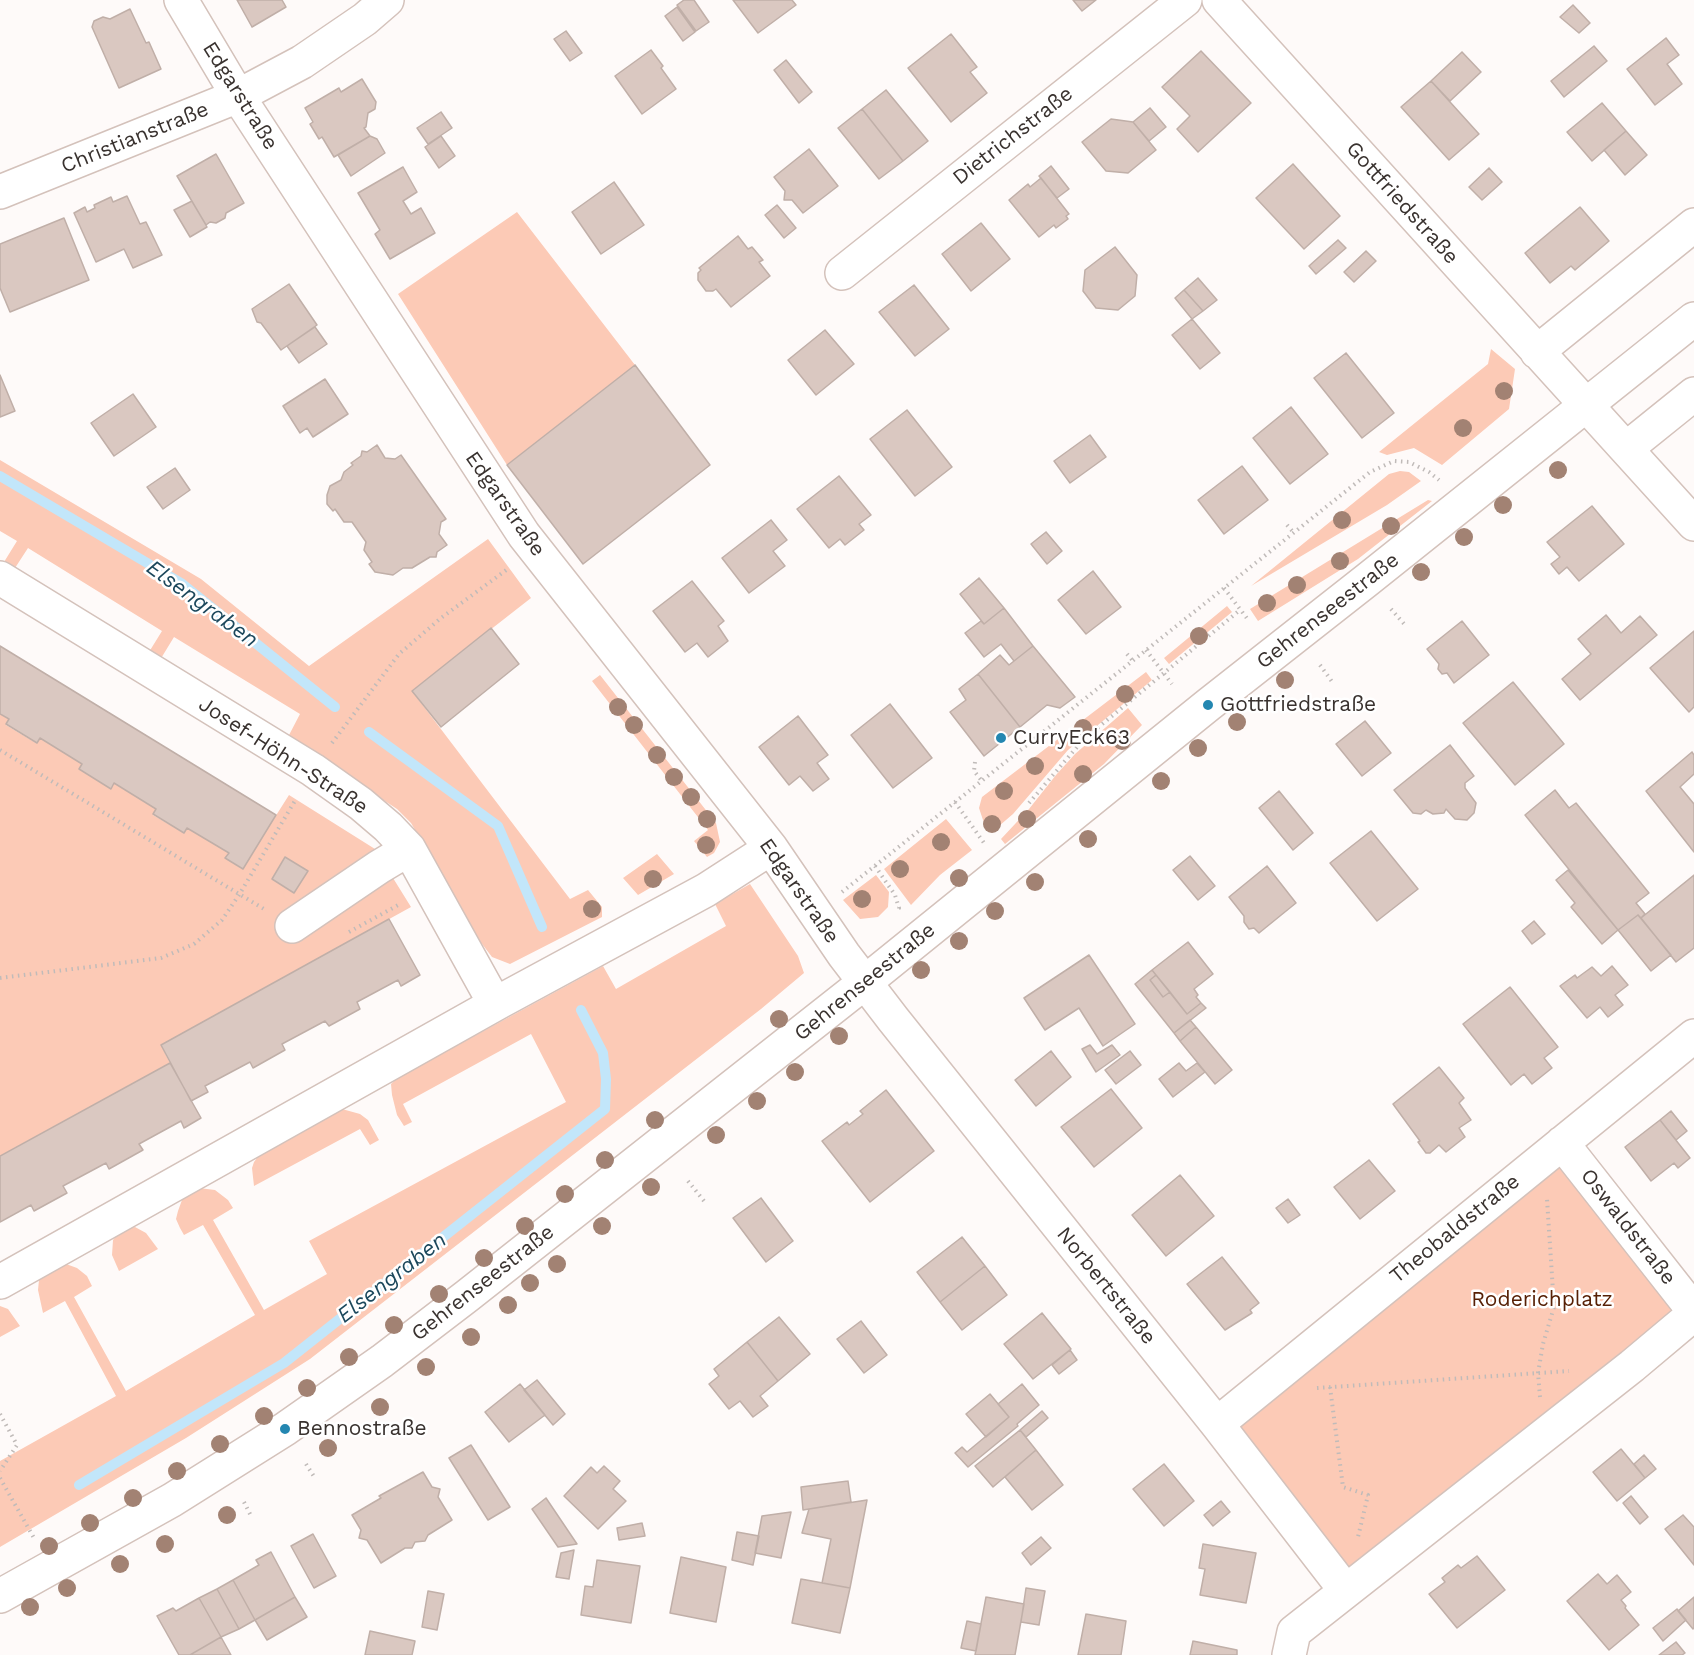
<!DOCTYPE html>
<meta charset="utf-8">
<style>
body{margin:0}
canvas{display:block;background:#fefaf9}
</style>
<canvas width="1694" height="1655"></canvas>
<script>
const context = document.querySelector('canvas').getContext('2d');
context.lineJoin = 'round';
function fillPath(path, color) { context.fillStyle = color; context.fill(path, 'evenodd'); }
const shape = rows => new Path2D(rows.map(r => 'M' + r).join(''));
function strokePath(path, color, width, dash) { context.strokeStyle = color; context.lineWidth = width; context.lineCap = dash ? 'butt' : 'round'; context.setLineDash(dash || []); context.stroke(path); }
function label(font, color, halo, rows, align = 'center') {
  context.font = font + ' "Work Sans",sans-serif'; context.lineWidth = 5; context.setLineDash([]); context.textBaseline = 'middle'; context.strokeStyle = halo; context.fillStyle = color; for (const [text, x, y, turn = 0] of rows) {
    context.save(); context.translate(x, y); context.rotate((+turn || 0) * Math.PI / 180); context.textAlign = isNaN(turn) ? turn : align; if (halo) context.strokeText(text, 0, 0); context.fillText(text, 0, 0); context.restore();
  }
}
fillPath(shape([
 [517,212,635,365,507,465,398,294],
 [1491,349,1515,369,1509,409,1442,465,1414,448,1387,455,1379,452,1488,364],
 [0,460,201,579,309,666,488,539,531,598,412,691,570,899,588,890,602,907,602,917,510,964,492,957,479,940,411,823,397,809,288,737,300,714,174,637,160,660,149,652,162,631,28,548,15,568,4,562,17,541,0,531],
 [1400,471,1409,472,1421,481,1387,505,1251,586,1389,474],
 [1428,500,1432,501,1358,559,1258,621,1250,609],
 [1227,606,1232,612,1169,664,1164,658],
 [1146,672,1152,680,1068,750,1013,814,992,832,983,820,979,808,982,797],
 [600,675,716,823,720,842,714,853,707,857,694,841,708,830,592,681],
 [1128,708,1142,725,1104,764,1005,844,1001,839,1029,809,1056,775,1075,754],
 [0,714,9,719,6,725,36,743,40,738,82,764,79,769,110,788,114,783,156,809,153,815,184,833,187,828,229,853,226,858,242,869,289,795,375,849,411,907,161,1045,170,1063,0,1156],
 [946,819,972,850,940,875,911,905,884,869],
 [657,854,674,874,638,895,623,878],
 [876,875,889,892,888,907,878,917,860,919,843,900],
 [750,884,798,956,804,973,761,1009,310,1359,186,1438,0,1547,0,1461,116,1396,65,1301,43,1313,38,1290,39,1280,44,1274,58,1265,66,1264,77,1268,87,1276,92,1286,74,1297,126,1391,255,1315,203,1225,184,1235,180,1228,176,1219,178,1211,182,1200,189,1192,199,1188,215,1190,228,1200,233,1208,213,1220,264,1310,327,1274,309,1241,566,1102,531,1034,403,1104,412,1122,404,1126,397,1115,392,1095,391,1084,397,1078,603,966,616,989,726,926,715,904],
 [342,1109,360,1114,368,1120,379,1140,370,1145,360,1129,254,1186,252,1168,254,1162,260,1154],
 [1563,1159,1672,1297,1669,1325,1352,1570,1231,1422],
 [135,1227,146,1233,158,1249,119,1271,112,1255,113,1240,117,1235,129,1228],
 [0,1306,8,1309,20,1326,0,1337]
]), '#fccab6');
strokePath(shape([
 [0,476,181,583,335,707],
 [369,732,498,826,542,927],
 [79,1485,284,1363,605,1109,606,1079,603,1053,581,1010]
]), '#c2e6fa', 10);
const building = shape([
 [237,0,282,0,286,7,252,27,237,0],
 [684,0,694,0,709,22,696,31,677,5,684,0],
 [733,0,792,0,796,5,758,33,733,0],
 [1073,0,1096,0,1082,11,1073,0],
 [1573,5,1590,23,1579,33,1560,17,1573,5],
 [677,7,695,32,683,41,665,16,677,7],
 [130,9,146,43,149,42,161,69,119,88,92,27,94,21,103,17,110,19,130,9],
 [566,31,582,53,570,61,554,39,566,31],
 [951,34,977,67,970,72,987,93,951,122,908,68,951,34],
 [1666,38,1679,55,1667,64,1682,84,1655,105,1627,69,1666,38],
 [1594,46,1607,61,1564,97,1551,81,1594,46],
 [651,50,663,66,661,68,676,89,642,114,615,76,651,50],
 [1201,51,1251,103,1198,152,1177,129,1190,116,1162,87,1201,51],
 [1462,52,1481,72,1450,101,1431,81,1462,52],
 [786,60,812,92,799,103,774,70,786,60],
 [362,79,376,102,375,109,368,113,366,127,364,128,370,136,334,157,322,137,319,139,310,124,313,122,305,108,339,88,341,92,362,79],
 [1431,81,1479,134,1449,160,1401,107,1431,81],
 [886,90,928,141,903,161,862,109,886,90],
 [1602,103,1626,131,1592,161,1567,132,1602,103],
 [1150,108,1166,127,1149,141,1133,122,1150,108],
 [862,109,903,161,879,179,838,128,862,109],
 [441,112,452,128,428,144,417,128,441,112],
 [1111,119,1133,122,1156,150,1128,173,1106,171,1082,142,1111,119],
 [1626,131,1647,155,1625,175,1604,150,1626,131],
 [370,136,377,139,385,153,351,176,338,155,370,136],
 [441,136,455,156,439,168,425,147,441,136],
 [809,149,838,186,803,213,792,200,784,200,785,191,774,177,809,149],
 [216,154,244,203,226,213,225,218,216,223,210,222,206,225,177,176,216,154],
 [1293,164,1340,216,1304,249,1256,198,1293,164],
 [1051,166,1069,189,1057,198,1039,176,1051,166],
 [403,167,417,192,403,201,411,214,421,208,435,233,390,259,375,234,380,230,358,193,403,167],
 [1489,168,1502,182,1482,200,1469,187,1489,168],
 [1041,178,1069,214,1066,216,1068,219,1056,228,1054,225,1039,237,1009,200,1028,184,1030,187,1041,178],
 [614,182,644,225,601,254,572,212,614,182],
 [127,196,140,224,146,222,162,255,133,268,124,249,96,262,74,213,85,207,87,212,95,208,94,205,111,197,113,202,127,196],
 [192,201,207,227,190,237,174,210,192,201],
 [777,205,796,228,784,238,765,215,777,205],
 [1580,207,1609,241,1575,270,1571,266,1550,283,1525,253,1580,207],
 [64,218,89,280,10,312,0,288,0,244,64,218],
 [981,223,1010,259,971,291,942,254,981,223],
 [738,236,748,249,752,247,763,260,759,262,770,276,731,307,716,289,713,291,706,291,698,280,698,273,701,270,699,268,738,236],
 [1338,240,1346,248,1316,274,1309,266,1338,240],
 [1115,247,1137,275,1135,296,1118,310,1096,308,1083,291,1085,270,1115,247],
 [1366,251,1376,261,1354,282,1344,272,1366,251],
 [1198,278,1217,300,1203,311,1184,290,1198,278],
 [289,284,317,325,281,350,261,323,257,322,252,309,289,284],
 [914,285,949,329,915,356,879,312,914,285],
 [1184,290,1203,311,1192,319,1175,298,1184,290],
 [1192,319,1220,353,1200,369,1172,335,1192,319],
 [315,327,327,344,299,363,287,346,315,327],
 [825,330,854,364,816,395,788,360,825,330],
 [1346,353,1394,413,1362,438,1314,378,1346,353],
 [635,365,710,465,583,564,507,465,635,365],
 [0,375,15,411,0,417,0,375],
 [325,379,348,414,313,437,307,428,300,433,283,406,325,379],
 [133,394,156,427,114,456,91,423,133,394],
 [1291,407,1328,454,1290,484,1253,438,1291,407],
 [907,410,952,467,915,496,870,439,907,410],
 [1090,435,1106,457,1070,483,1054,461,1090,435],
 [377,445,385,458,395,459,401,455,446,519,441,522,439,534,447,545,437,552,436,557,430,557,412,568,403,568,393,575,375,572,369,564,372,562,364,550,366,542,352,522,344,522,335,509,333,511,327,504,327,495,330,486,341,480,344,472,353,465,351,463,361,456,362,451,367,452,377,445],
 [1242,466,1268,500,1224,534,1198,500,1242,466],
 [175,468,190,490,163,509,147,487,175,468],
 [839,476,871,515,859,524,864,530,845,545,840,539,829,548,797,509,839,476],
 [1592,506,1624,544,1579,581,1567,567,1559,574,1551,564,1560,557,1547,542,1592,506],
 [771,520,787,540,773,551,785,566,749,593,722,558,771,520],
 [1046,532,1062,551,1047,564,1031,544,1046,532],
 [1093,571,1121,607,1086,634,1058,600,1093,571],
 [979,578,1004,608,984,624,960,594,979,578],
 [692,581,724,621,718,626,728,641,708,657,697,643,685,652,653,611,692,581],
 [1004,608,1033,646,1014,661,1001,644,984,657,965,633,981,621,984,624,1004,608],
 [1606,615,1621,633,1640,616,1657,635,1580,700,1562,679,1591,654,1578,639,1606,615],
 [1462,621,1489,655,1454,683,1447,673,1442,674,1438,669,1439,664,1427,649,1462,621],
 [491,628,519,664,441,727,412,691,491,628],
 [1694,631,1694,707,1689,712,1650,668,1694,631],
 [0,646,276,815,243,869,225,858,229,853,187,828,184,833,153,814,156,809,114,783,111,789,79,769,82,764,40,738,37,743,6,724,9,719,0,714,0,646],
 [1033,646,1075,697,1060,708,1047,705,1020,727,978,674,1000,655,1009,665,1033,646],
 [978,674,1020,727,984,756,950,712,966,700,959,689,978,674],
 [1513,682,1564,744,1515,785,1463,723,1513,682],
 [890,704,932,758,893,788,851,735,890,704],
 [798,716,828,755,817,763,829,779,813,791,800,776,789,785,759,747,798,716],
 [1365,721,1391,753,1362,776,1336,744,1365,721],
 [1450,745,1474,776,1465,783,1465,788,1476,803,1474,813,1467,820,1455,819,1446,809,1444,813,1433,814,1426,810,1421,814,1413,813,1394,790,1450,745],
 [1692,752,1694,755,1694,774,1680,787,1694,804,1694,852,1646,791,1692,752],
 [1555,790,1569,808,1576,803,1649,893,1636,903,1645,914,1641,918,1638,915,1618,930,1525,815,1555,790],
 [1279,791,1313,833,1293,850,1259,808,1279,791],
 [1371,831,1418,889,1377,921,1330,863,1371,831],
 [1190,856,1215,886,1198,900,1173,870,1190,856],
 [285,857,308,871,294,893,272,879,285,857],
 [1267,866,1296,903,1259,933,1254,928,1249,929,1244,922,1244,916,1229,897,1267,866],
 [1568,870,1618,930,1602,944,1571,907,1575,903,1556,880,1568,870],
 [1694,875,1694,948,1676,962,1641,918,1694,875],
 [1638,915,1671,955,1651,971,1618,930,1638,915],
 [389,919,420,975,401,986,398,980,357,1002,360,1009,329,1026,325,1021,282,1044,285,1050,253,1068,250,1062,205,1086,208,1092,191,1101,161,1045,389,919],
 [1534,921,1545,934,1532,944,1522,931,1534,921],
 [1188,942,1213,974,1194,989,1198,995,1196,997,1201,1003,1187,1014,1152,970,1188,942],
 [1089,955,1135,1024,1103,1046,1079,1008,1045,1030,1024,998,1089,955],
 [1612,966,1628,985,1615,995,1623,1005,1608,1017,1600,1007,1587,1018,1560,986,1575,975,1577,978,1592,967,1601,976,1612,966],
 [1152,970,1156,975,1150,980,1163,997,1170,992,1187,1014,1201,1003,1206,1008,1174,1033,1135,984,1152,970],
 [1156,975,1170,992,1163,997,1150,980,1156,975],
 [1510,987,1558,1047,1544,1058,1552,1068,1532,1084,1524,1074,1511,1085,1463,1024,1510,987],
 [1190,1020,1196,1027,1180,1041,1174,1033,1190,1020],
 [1196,1027,1232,1070,1215,1084,1180,1041,1196,1027],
 [1090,1045,1097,1054,1112,1045,1120,1055,1096,1072,1082,1049,1090,1045],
 [1051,1051,1071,1077,1036,1106,1015,1080,1051,1051],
 [1130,1051,1141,1065,1116,1084,1105,1070,1130,1051],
 [170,1063,201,1118,184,1128,181,1121,139,1144,143,1150,109,1169,106,1163,63,1186,67,1193,34,1211,31,1205,0,1222,0,1156,170,1063],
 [1179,1063,1186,1071,1197,1063,1205,1072,1173,1097,1159,1079,1179,1063],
 [1439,1067,1464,1098,1459,1103,1471,1120,1459,1128,1465,1137,1446,1152,1439,1145,1430,1153,1426,1153,1418,1142,1420,1141,1393,1104,1439,1067],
 [1111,1089,1142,1128,1094,1167,1061,1127,1111,1089],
 [886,1090,934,1151,870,1202,822,1141,847,1122,849,1125,863,1114,860,1111,886,1090],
 [1671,1111,1687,1131,1676,1140,1660,1120,1671,1111],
 [1660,1120,1690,1158,1678,1168,1674,1163,1651,1181,1625,1147,1660,1120],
 [1369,1160,1395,1191,1360,1219,1334,1187,1369,1160],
 [1180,1175,1214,1216,1166,1256,1132,1215,1180,1175],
 [761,1198,793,1241,766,1262,733,1218,761,1198],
 [1288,1199,1300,1215,1288,1223,1276,1208,1288,1199],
 [962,1237,985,1266,940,1302,917,1272,962,1237],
 [1222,1257,1259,1303,1250,1310,1252,1313,1225,1330,1187,1284,1222,1257],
 [985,1266,1007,1295,962,1330,940,1302,985,1266],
 [1042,1313,1071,1349,1033,1379,1004,1344,1042,1313],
 [779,1317,810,1354,778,1381,747,1342,779,1317],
 [861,1321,887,1355,864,1373,837,1339,861,1321],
 [747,1342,778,1381,760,1396,768,1406,753,1417,740,1401,729,1409,709,1384,719,1376,714,1369,747,1342],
 [1070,1350,1077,1360,1059,1374,1052,1365,1070,1350],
 [537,1380,565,1414,553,1425,524,1390,537,1380],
 [520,1384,545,1415,509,1442,485,1412,520,1384],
 [1022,1384,1039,1405,1017,1424,1018,1426,968,1467,955,1453,962,1447,967,1452,1009,1417,998,1404,1022,1384],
 [990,1394,1009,1417,986,1437,966,1414,990,1394],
 [1042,1411,1048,1418,1026,1437,1020,1430,1042,1411],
 [1020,1430,1036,1450,993,1487,975,1466,1020,1430],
 [471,1445,510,1507,488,1520,449,1458,471,1445],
 [1621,1449,1645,1478,1617,1501,1593,1472,1621,1449],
 [1036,1450,1063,1485,1032,1510,1005,1477,1036,1450],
 [1644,1455,1656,1469,1645,1478,1634,1464,1644,1455],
 [1164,1464,1194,1501,1164,1526,1133,1489,1164,1464],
 [604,1466,620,1481,613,1489,626,1501,598,1529,564,1496,591,1467,597,1473,604,1466],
 [423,1472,432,1487,440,1489,438,1497,452,1520,428,1535,425,1541,415,1542,412,1548,405,1548,381,1563,367,1540,359,1538,361,1530,352,1515,381,1498,379,1496,423,1472],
 [848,1481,851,1502,803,1510,801,1487,848,1481],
 [1631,1496,1648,1517,1640,1524,1623,1503,1631,1496],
 [546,1498,577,1544,558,1547,532,1509,546,1498],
 [867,1500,850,1588,822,1583,831,1539,802,1533,809,1509,867,1500],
 [1221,1501,1230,1512,1213,1526,1204,1515,1221,1501],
 [791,1512,781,1558,755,1553,762,1516,791,1512],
 [1683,1515,1694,1527,1694,1565,1665,1529,1683,1515],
 [642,1523,645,1536,619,1540,617,1528,642,1523],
 [737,1532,759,1536,753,1565,732,1560,737,1532],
 [313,1534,336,1576,314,1588,291,1546,313,1534],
 [1041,1537,1051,1548,1031,1565,1022,1553,1041,1537],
 [1203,1544,1256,1553,1246,1603,1200,1595,1205,1569,1199,1568,1203,1544],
 [574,1550,569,1579,556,1577,561,1553,574,1550],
 [271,1552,295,1597,255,1620,233,1580,259,1565,256,1560,271,1552],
 [1477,1556,1505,1590,1457,1628,1429,1594,1445,1582,1442,1578,1458,1565,1461,1568,1477,1556],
 [681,1557,726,1567,716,1622,670,1613,681,1557],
 [597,1560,640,1566,631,1623,581,1615,585,1586,593,1587,597,1560],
 [1598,1574,1607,1584,1617,1575,1631,1592,1621,1600,1626,1606,1625,1608,1639,1625,1609,1650,1567,1601,1598,1574],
 [801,1579,850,1588,840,1633,792,1623,801,1579],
 [233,1580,255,1620,239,1629,217,1589,233,1580],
 [1026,1588,1045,1591,1039,1625,1021,1622,1026,1588],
 [217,1589,239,1629,221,1637,199,1598,217,1589],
 [428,1591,444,1594,437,1630,422,1627,428,1591],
 [295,1597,307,1617,267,1640,255,1620,295,1597],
 [986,1597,1024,1604,1015,1655,975,1655,986,1597],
 [1694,1597,1694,1628,1693,1629,1678,1611,1694,1597],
 [199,1598,221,1637,190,1655,179,1655,157,1616,173,1608,176,1611,199,1598],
 [1677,1609,1686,1620,1663,1641,1653,1628,1677,1609],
 [1086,1614,1126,1621,1121,1655,1078,1655,1086,1614],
 [967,1621,981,1624,976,1651,961,1648,967,1621],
 [370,1631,415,1641,412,1655,365,1655,370,1631],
 [221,1637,231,1655,190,1655,221,1637],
 [1193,1641,1237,1650,1237,1655,1190,1655,1193,1641],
 [1676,1642,1685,1653,1682,1655,1659,1655,1676,1642]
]);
fillPath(building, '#dac8c1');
strokePath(building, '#c0afa8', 1.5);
const minor = shape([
 [181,0,238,96,524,535,771,848,844,955,893,1019,1217,1424,1346,1591],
 [1219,0,1694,524],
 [0,192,238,96,302,62,365,19,387,0],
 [842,273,1185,0],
 [1537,352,1694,225],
 [1627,448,1694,394],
 [0,578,313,770,361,804,388,827,409,849,495,1004],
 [292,926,379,867,409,849],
 [1562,1143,1694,1311],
 [0,1282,499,1002,706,890,771,848],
 [1217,1424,1694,1036],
 [1289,1655,1294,1632,1632,1366,1694,1314]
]);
const major = shape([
 [0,1596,172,1500,285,1429,382,1361,467,1296,864,983,1208,705,1367,580,1694,319]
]);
strokePath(minor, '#d4c2bb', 36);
strokePath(major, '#d4c2bb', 36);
strokePath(shape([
 [1287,525,1294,533],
 [1224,588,1249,621],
 [1391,609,1405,625],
 [1146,650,1172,684],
 [1127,654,1133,661],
 [1320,665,1333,683],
 [332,743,399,654,441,618,509,568],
 [0,750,264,909],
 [975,762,974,771,982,781],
 [955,802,984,843],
 [1029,803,1083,740,1240,610],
 [875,866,895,895,899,908,897,910],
 [842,892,1370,472,1394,461,1409,462,1429,472,1439,480],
 [349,932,400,904],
 [0,978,161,958,194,944,222,920,239,895,296,799],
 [688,1181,704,1201],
 [1330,1387,1343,1487,1368,1495,1358,1537],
 [1317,1388,1569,1371],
 [1540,1397,1538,1373,1543,1344,1554,1307,1547,1199],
 [0,1414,17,1445,0,1471],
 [306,1464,315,1478],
 [0,1478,34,1538],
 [244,1502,252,1518]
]), '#c0bbb9', 4, [1.5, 4.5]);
strokePath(minor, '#fff', 33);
strokePath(major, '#fff', 33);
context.fillStyle = '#a28273';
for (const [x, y] of [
 [1504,391],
 [1463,428],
 [1558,470],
 [1503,505],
 [1342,520],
 [1391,526],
 [1464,537],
 [1340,561],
 [1421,572],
 [1297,585],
 [1267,603],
 [1199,636],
 [1285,680],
 [1125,694],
 [618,707],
 [1237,722],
 [634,725],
 [1083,728],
 [1122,741],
 [1198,748],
 [657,755],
 [1035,766],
 [1083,774],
 [674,777],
 [1161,781],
 [1004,791],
 [691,797],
 [707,819],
 [1027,819],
 [992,824],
 [1088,839],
 [941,842],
 [706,845],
 [900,869],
 [959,878],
 [653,879],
 [1035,882],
 [862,899],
 [592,909],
 [995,911],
 [959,941],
 [921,970],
 [779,1019],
 [839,1036],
 [795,1072],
 [757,1101],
 [655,1120],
 [716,1135],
 [605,1160],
 [651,1187],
 [565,1194],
 [525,1226],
 [602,1226],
 [484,1258],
 [557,1264],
 [530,1283],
 [439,1294],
 [508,1305],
 [394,1325],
 [471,1337],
 [349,1357],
 [426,1367],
 [307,1388],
 [380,1407],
 [264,1416],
 [220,1444],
 [328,1448],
 [177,1471],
 [133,1498],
 [227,1515],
 [90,1523],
 [165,1544],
 [49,1546],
 [120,1564],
 [67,1588],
 [30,1607]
]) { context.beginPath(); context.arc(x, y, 9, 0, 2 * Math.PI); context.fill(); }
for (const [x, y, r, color] of [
 [1208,705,6,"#2487b1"],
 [1001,738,6,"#2487b1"],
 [285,1429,6,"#2487b1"]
]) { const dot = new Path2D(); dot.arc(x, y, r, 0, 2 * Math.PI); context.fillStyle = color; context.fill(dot); strokePath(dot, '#fff', 2); }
label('21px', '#39322f', '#fff', [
 ["Edgarstraße",240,96,58],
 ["Dietrichstraße",1013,136,-38],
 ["Christianstraße",135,138,-22],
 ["Gottfriedstraße",1402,203,48],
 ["Edgarstraße",505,504,55],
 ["Gehrenseestraße",1328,611,-38],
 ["Josef-Höhn-Straße",283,756,33],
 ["Edgarstraße",799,891,55],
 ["Gehrenseestraße",865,982,-39],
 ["Oswaldstraße",1628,1227,52],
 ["Theobaldstraße",1455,1229,-39],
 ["Gehrenseestraße",483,1283,-38],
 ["Norbertstraße",1106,1286,51]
]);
label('21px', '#39322f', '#fff', [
 ["Gottfriedstraße",1220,705],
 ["CurryEck63",1013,738],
 ["Bennostraße",297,1429]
], 'left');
label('21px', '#572005', '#fff', [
 ["Roderichplatz",1542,1300]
]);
label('italic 22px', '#1c485c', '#fff', [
 ["Elsengraben",202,604,36],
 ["Elsengraben",392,1278,-38]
]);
</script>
